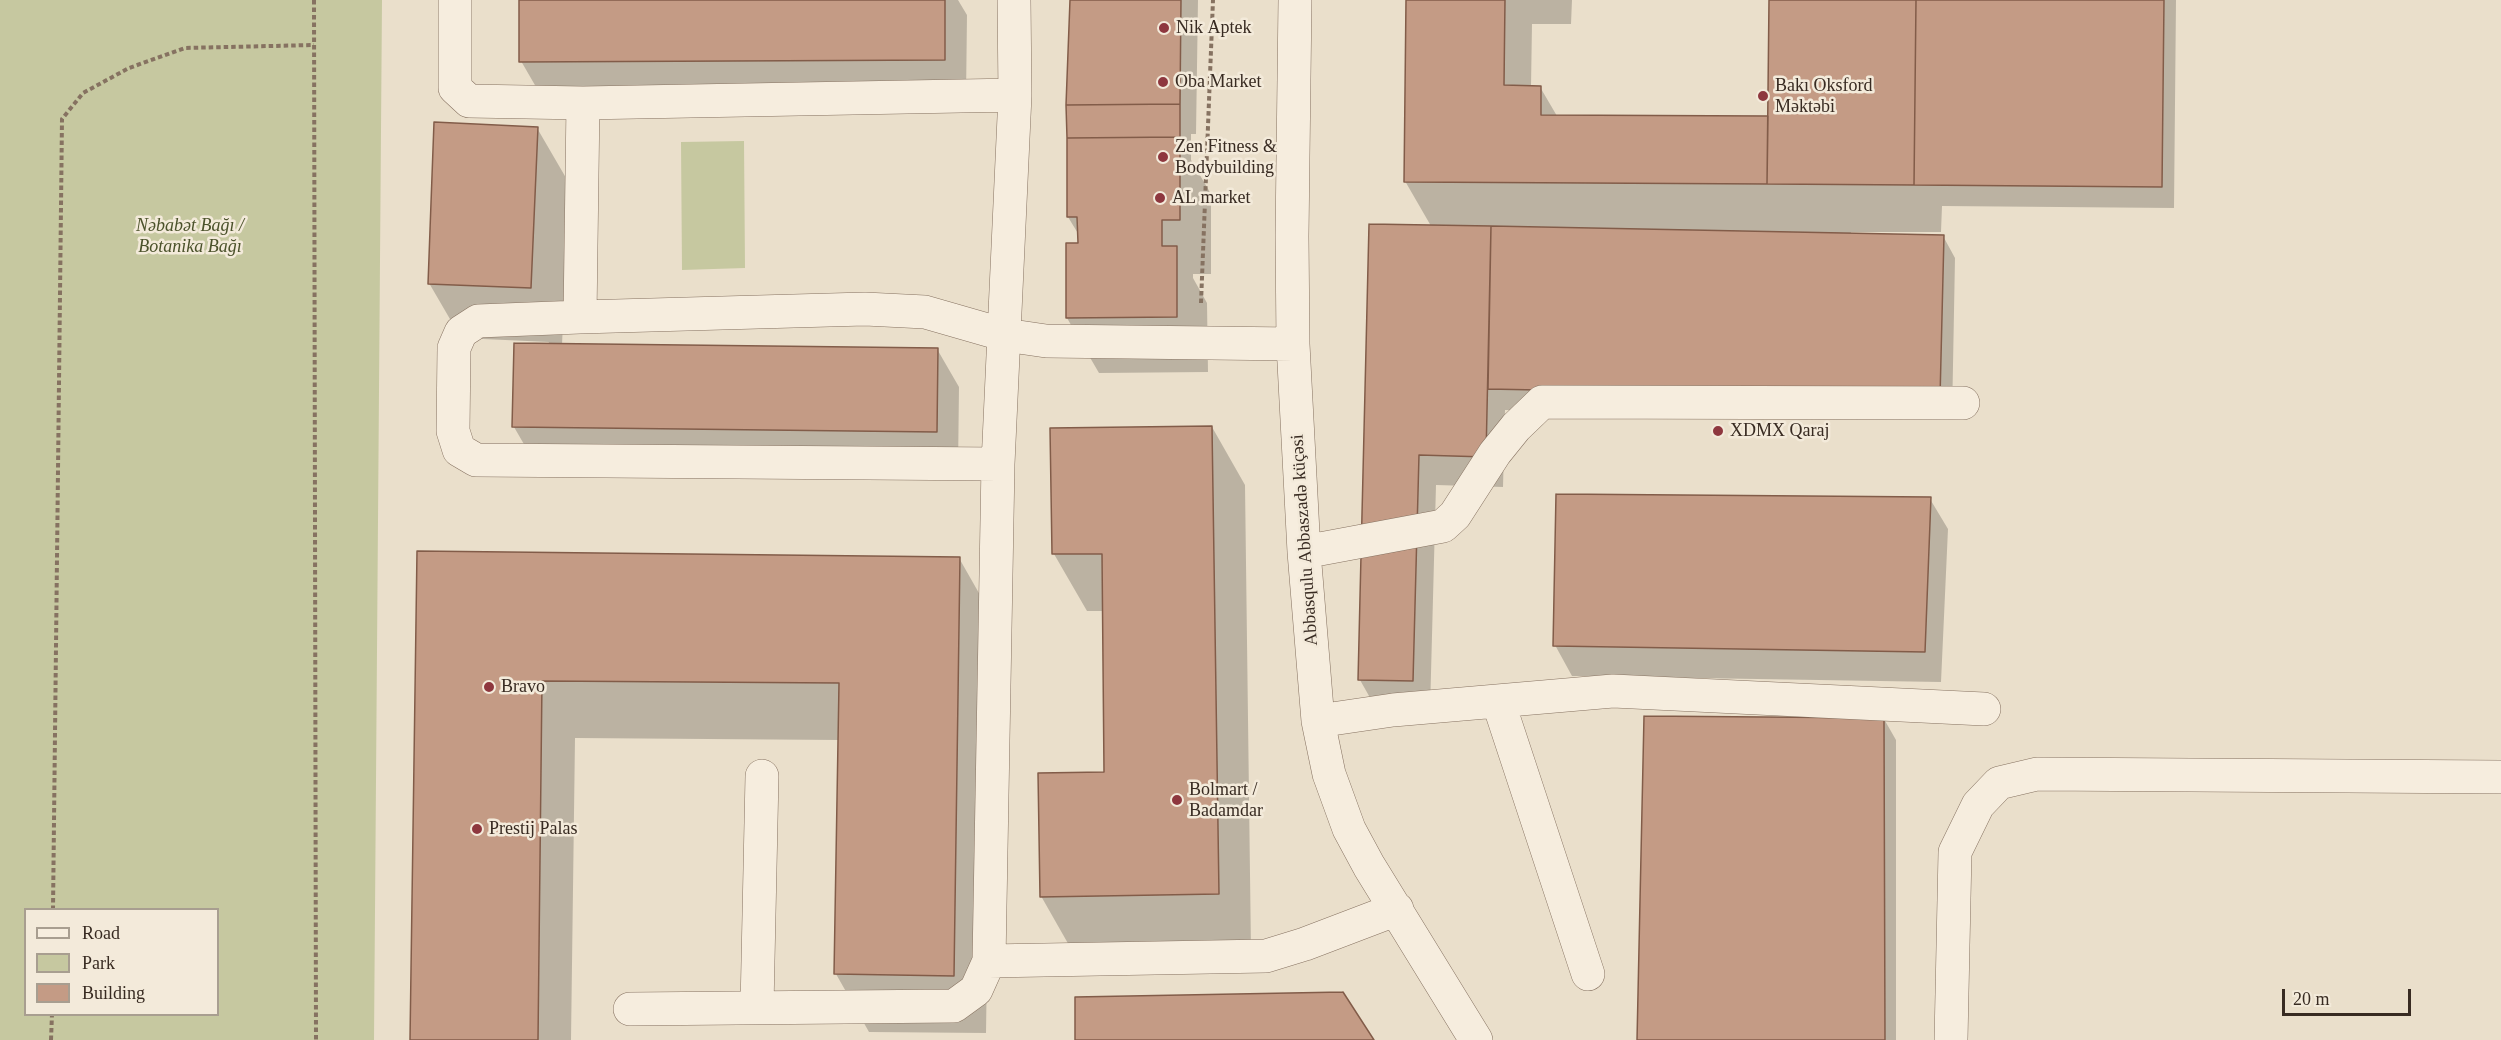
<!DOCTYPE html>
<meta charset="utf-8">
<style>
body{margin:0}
#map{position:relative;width:2501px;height:1040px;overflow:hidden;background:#eadfcb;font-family:Georgia,serif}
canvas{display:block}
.legend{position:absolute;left:24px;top:908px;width:195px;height:108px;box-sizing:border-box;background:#f3eada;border:2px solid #a89e90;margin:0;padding:8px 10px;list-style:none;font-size:18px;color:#382b22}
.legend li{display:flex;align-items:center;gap:12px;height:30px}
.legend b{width:30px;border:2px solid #a89e90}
.scale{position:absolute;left:2282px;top:989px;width:129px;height:27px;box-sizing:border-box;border:3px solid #382b22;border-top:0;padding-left:8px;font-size:18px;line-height:21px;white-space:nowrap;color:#382b22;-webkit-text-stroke:4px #f3eada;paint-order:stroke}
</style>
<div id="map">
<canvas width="2501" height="1040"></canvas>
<ul class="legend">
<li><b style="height:8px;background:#f6edde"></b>Road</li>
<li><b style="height:16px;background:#c6c8a0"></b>Park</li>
<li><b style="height:16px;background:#c49b85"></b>Building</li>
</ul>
<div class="scale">20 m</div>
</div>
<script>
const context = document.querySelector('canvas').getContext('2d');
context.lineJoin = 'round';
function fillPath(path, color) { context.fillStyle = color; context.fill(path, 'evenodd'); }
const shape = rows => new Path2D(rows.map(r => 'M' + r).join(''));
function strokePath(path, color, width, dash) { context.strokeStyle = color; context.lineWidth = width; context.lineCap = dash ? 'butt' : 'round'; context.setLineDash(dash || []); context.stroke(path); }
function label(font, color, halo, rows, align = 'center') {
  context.font = font + ' Georgia,serif'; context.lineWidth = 5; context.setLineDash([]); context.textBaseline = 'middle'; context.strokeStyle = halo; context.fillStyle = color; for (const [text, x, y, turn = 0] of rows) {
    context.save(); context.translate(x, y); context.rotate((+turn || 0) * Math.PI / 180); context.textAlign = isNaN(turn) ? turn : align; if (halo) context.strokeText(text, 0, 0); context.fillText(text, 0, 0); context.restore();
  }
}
fillPath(shape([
 [0,0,382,0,374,1040,0,1040],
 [26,910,218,910,218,1014,26,1014],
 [744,141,745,268,682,270,681,142]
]), '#c6c8a0');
fillPath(shape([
 [521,0,958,0,967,15,966,98,543,99,521,61],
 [1075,0,1198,0,1196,134,1191,134,1191,160,1211,194,1211,274,1193,274,1193,278,1207,303,1208,372,1099,373,1067,318,1079,245,1079,235,1068,217],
 [1407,0,1572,0,1571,24,1532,24,1531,87,1540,87,1557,116,1769,118,1771,0,2176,0,2174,208,1942,206,1941,232,1851,232,1851,235,1943,236,1955,258,1952,419,1505,410,1503,487,1436,485,1430,711,1377,710,1360,680,1431,226,1405,181],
 [537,128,569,183,562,345,937,349,959,387,958,470,536,465,514,427,549,342,461,338,429,283],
 [1212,427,1245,485,1251,951,1074,954,1041,896,1106,773,1104,611,1087,611,1054,554],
 [1930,499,1948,529,1941,682,1572,676,1555,645],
 [418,553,959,558,992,616,986,1033,869,1032,836,974,839,740,575,738,571,1040,412,1040],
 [1884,719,1896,740,1896,1040,1638,1040]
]), '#0003');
const building = shape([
 [519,0,945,0,945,60,519,62,519,0],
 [1070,0,1181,0,1180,104,1066,105,1070,0],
 [1406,0,1505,0,1504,85,1541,86,1541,115,1768,116,1767,184,1404,182,1406,0],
 [1769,0,1916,0,1914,185,1767,184,1769,0],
 [1916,0,2164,0,2162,187,1914,185,1916,0],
 [1180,104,1180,137,1067,138,1066,105,1180,104],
 [434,122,538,127,531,288,428,284,434,122],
 [1180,137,1180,220,1162,220,1162,246,1177,246,1177,317,1066,318,1066,243,1078,243,1077,217,1067,217,1067,138,1180,137],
 [1369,224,1491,226,1486,457,1419,455,1413,681,1358,680,1369,224],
 [1491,226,1944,235,1940,398,1488,389,1491,226],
 [514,343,938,348,937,432,512,427,514,343],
 [1212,426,1219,894,1040,897,1038,773,1104,772,1102,554,1052,554,1050,428,1212,426],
 [1556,494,1931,497,1925,652,1553,646,1556,494],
 [417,551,960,557,954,976,834,974,839,683,542,681,538,1040,410,1040,417,551],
 [1644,716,1884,718,1885,1040,1637,1040,1644,716],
 [1343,992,1374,1040,1075,1040,1075,997,1343,992]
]);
fillPath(building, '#c49b85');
strokePath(building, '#825c49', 1.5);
const minor = shape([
 [455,0,455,88,469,101,583,103],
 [1295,0,1292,236,1293,344,1304,552,1318,721,1329,774,1349,829,1369,866,1476,1040],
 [1015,95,583,103,580,317,865,309,925,312,1005,335,1046,341,1293,344],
 [580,317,478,321,461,332,454,348,453,431,459,450,476,460,998,464],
 [1304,552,1443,526,1455,515,1495,453,1516,427,1542,402,1963,403],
 [1498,701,1588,974],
 [1318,721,1393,710,1613,691,1984,709],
 [989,961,1266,956,1305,944,1397,909],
 [757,1007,762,776],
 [630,1009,954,1006,976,990,989,961,998,464,1015,95,1014,0],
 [1951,1040,1955,852,1978,805,1999,783,2037,774,2501,777]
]);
strokePath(minor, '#867261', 34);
strokePath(shape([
 [314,0,316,1040],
 [1201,303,1213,0],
 [53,910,62,119,83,93,129,68,185,48,314,45],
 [51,1040,52,1014]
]), '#867261', 4, [4.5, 3]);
strokePath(minor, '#f6edde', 33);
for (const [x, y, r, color] of [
 [1164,28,6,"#8e373e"],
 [1163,82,6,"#8e373e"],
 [1763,96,6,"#8e373e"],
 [1163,157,6,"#8e373e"],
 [1160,198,6,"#8e373e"],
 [1718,431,6,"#8e373e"],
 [489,687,6,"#8e373e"],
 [1177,800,6,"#8e373e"],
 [477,829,6,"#8e373e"]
]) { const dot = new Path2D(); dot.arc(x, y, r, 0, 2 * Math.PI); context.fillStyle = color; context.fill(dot); strokePath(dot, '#f3eada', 2); }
label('18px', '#382b22', '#f3eada', [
 ["Nik Aptek",1176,28],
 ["Oba Market",1175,82],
 ["Bakı Oksford",1775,86],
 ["Məktəbi",1775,107],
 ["Zen Fitness &",1175,147],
 ["Bodybuilding",1175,168],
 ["AL market",1172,198],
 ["XDMX Qaraj",1730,431],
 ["Bravo",501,687],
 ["Bolmart /",1189,790],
 ["Badamdar",1189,811],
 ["Prestij Palas",489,829]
], 'left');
label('italic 18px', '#4b522b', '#f3eada', [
 ["Nəbabət Bağı /",190,226],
 ["Botanika Bağı",190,247]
]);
label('18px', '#382b22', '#f3eada', [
 ["Abbasqulu Abbaszadə küçəsi",1305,540,-94]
]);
</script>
